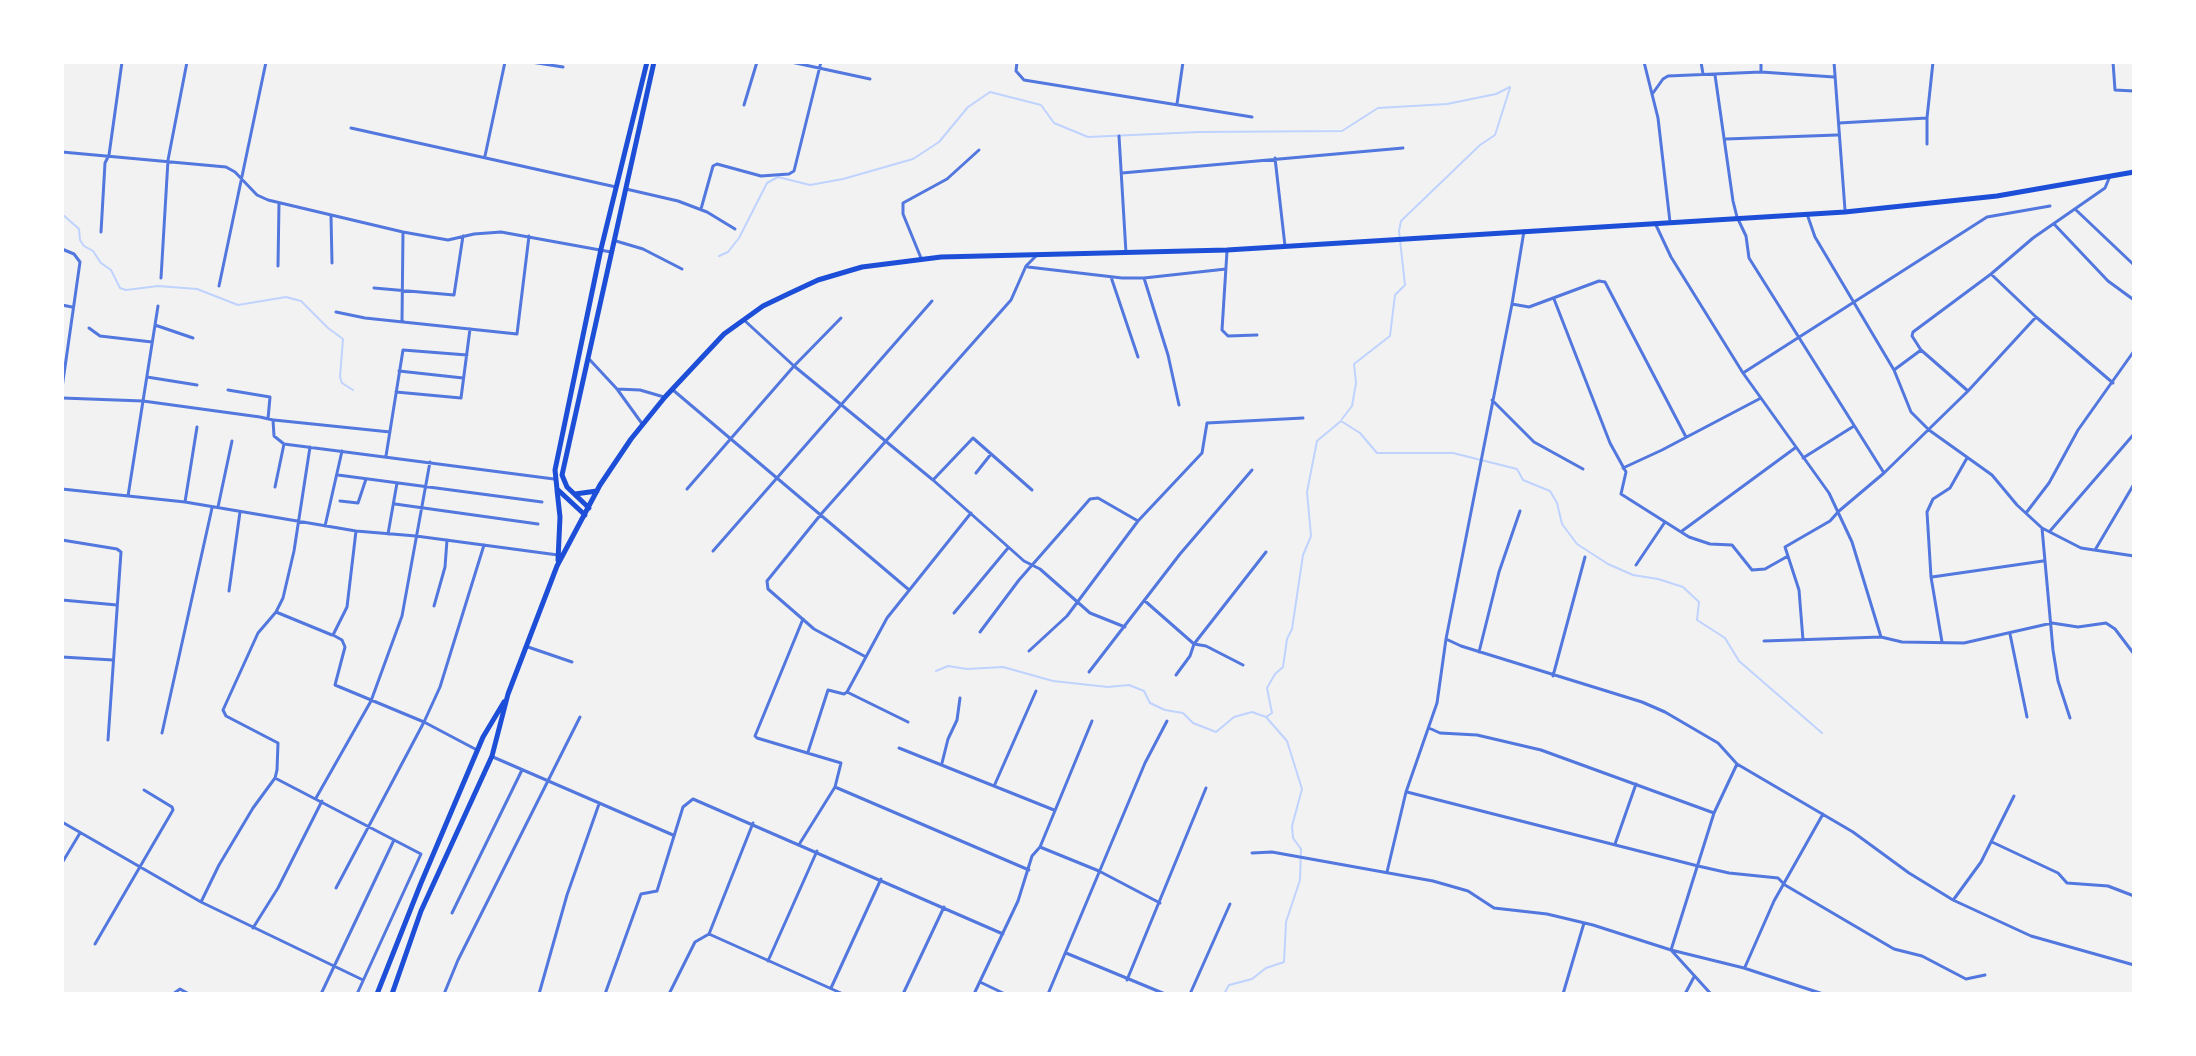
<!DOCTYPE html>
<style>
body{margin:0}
#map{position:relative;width:2196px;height:1056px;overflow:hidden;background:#f2f2f2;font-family:"DM Sans",sans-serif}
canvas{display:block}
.frame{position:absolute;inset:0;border:64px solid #fff;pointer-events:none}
</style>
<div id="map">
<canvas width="2196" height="1056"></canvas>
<div class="frame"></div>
</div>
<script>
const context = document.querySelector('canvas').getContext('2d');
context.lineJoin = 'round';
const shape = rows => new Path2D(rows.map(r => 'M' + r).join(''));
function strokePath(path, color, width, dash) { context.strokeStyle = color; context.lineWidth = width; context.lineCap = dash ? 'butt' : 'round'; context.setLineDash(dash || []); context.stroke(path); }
strokePath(shape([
 [62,214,79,229,80,240,84,246,93,251,101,263,111,270,120,288,126,290,158,286,197,289,238,305,286,297,301,301,328,328,343,339,340,377,342,383,353,390],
 [719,256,728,252,739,238,767,183,778,177,810,185,843,179,913,159,939,142,968,107,990,92,1041,105,1054,123,1088,137,1199,132,1342,131,1378,108,1447,104,1496,94,1510,87],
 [1342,419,1352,406,1356,383,1354,364,1390,336,1395,295,1405,285,1399,231,1401,221,1480,145,1495,135,1510,88],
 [936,671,948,666,967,669,1003,667,1053,681,1108,687,1129,685,1144,691,1150,703,1165,710,1183,713,1193,723,1216,732,1234,717,1252,712,1266,717,1272,713,1267,688,1275,674,1283,667,1287,639,1292,629,1303,555,1311,536,1307,492,1317,441,1341,421,1360,433,1377,453,1453,453,1517,469,1523,480,1550,491,1557,503,1562,524,1577,544,1608,564,1633,575,1658,579,1683,587,1699,602,1697,620,1725,638,1739,661,1822,733],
 [1224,994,1229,985,1252,979,1266,968,1284,962,1286,922,1300,880,1301,849,1293,838,1292,826,1302,789,1287,741,1266,717]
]), '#bfd3fe', 2);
strokePath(shape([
 [531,62,563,67],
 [791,62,870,79],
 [1017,62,1016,71,1024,80,1252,117],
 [1373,62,1390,62],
 [1644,62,1658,118,1670,222],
 [1701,62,1703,74],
 [1761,62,1761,72],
 [1834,62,1845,210],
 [2113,62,2115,90,2134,91],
 [1715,75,1733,201,1737,217,1746,236,1749,258,1884,473],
 [1653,93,1663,79,1668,76,1761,72,1834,77],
 [1177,104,1183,62],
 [744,105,757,62],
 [1839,123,1927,118],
 [351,128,616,187],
 [1119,136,1126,253],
 [1726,139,1837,135],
 [1927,144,1927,118,1933,62],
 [62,152,226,167,235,172,257,195,268,200,403,232,448,240,474,234,501,232,611,252],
 [485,156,505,62],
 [1275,158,1285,246],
 [1122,173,1403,148],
 [626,189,678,201,707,212,735,229],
 [701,209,713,166,717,164,761,176,789,174,794,171,821,62],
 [2075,209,2134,265],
 [1807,214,1815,237,1894,370,1911,412,1929,430,1992,475,2017,505,2042,528,2081,548,2134,556],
 [331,216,332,263],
 [1655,223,1671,257,1743,373,1829,493,1852,542,1881,637],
 [2054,224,2108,281,2134,300],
 [101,232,105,163,109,155,122,62],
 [616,241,643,249,682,269],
 [62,249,74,254,80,262,62,388],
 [1227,251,1222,330,1228,336,1257,335],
 [921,258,903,214,903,203,947,179,979,150],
 [278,266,279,203],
 [1028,267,1122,278,1144,278,1226,269],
 [1991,274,2036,317,2113,383],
 [1111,277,1138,357],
 [161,278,168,160,187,62],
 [1144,278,1168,355,1179,405],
 [219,286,266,62],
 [374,288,454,295,463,236],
 [1554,299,1610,443,1626,472,1621,494,1689,537,1710,544,1732,545,1752,570,1765,569,1788,556],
 [1512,304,1529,307,1599,281,1605,282,1686,437],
 [62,305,72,307],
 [336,312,365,318,517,334,529,236],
 [744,320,794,366,933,480,1024,561,1040,569,1090,613,1125,627],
 [402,321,403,232],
 [155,325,193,338],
 [89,328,100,336,152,342],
 [590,360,617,389,643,425],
 [1894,370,1921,350],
 [399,371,463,378],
 [1743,373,1987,217,2050,206],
 [147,377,197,385],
 [617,389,640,390,664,397],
 [228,390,270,397,268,419],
 [673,390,908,589],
 [1968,391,1921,350,1912,336,1913,332,1991,274,2033,238,2105,188,2110,176],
 [396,392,461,398,470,329],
 [62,398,143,401,260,417,273,420,274,436,284,444,554,479],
 [1492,400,1534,442,1583,469],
 [274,420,390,432],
 [386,456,403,350,467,355],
 [1803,458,1854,426],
 [1623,468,1662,450,1761,398],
 [976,473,991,454],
 [338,475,542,502],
 [933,480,973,438,1032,490],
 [275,487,284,444],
 [62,489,185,502,356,531,416,536,558,555],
 [687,489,794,366,841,318],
 [128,496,158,306],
 [340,501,358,503,366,479],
 [185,502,197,427],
 [395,504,538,524],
 [218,507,232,441],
 [2026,513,2049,483,2078,430,2134,351],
 [325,526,342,451],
 [2042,528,2053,650,2058,681,2070,718],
 [356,531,347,607,333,635,342,640,345,647,335,685,424,722,477,750],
 [1682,531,1795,448],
 [2050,531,2134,434],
 [388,534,397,483],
 [62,540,117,549,121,552,108,740],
 [2095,550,2134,484],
 [713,551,932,301],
 [1636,565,1665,522],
 [1932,577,2043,561],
 [229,591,240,512],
 [62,600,117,605],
 [1145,601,1194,644,1206,646,1243,665],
 [434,606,445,567,447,540],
 [276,612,332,635],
 [954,613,1008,548],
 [980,632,1019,580,1090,499,1098,498,1138,521],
 [2010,634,2027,717],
 [1446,639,1461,646,1642,702,1665,712,1718,743,1737,764,1853,832,1909,873,1953,900,2031,936,2134,965],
 [1803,640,1799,590,1785,547,1830,521,1839,511,1884,473,1968,391,2036,317],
 [1764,641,1881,637,1902,642,1964,643,2052,623,2078,627,2106,623,2115,629,2134,654],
 [1942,642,1931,577,1927,512,1933,499,1950,488,1967,458],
 [528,647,572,662],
 [1029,651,1067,616,1138,521,1202,453,1207,423,1303,418],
 [1479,652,1499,572,1520,511],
 [62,657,113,660],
 [866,657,814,629,768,589,767,581,822,513,1011,300,1026,266,1036,256],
 [1089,672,1180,554,1252,470],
 [1176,675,1190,656,1194,644,1266,552],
 [1553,676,1585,557],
 [847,692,908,722],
 [1429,728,1440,733,1477,735,1541,750,1714,813],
 [162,733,212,508],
 [899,748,1054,810],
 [808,752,828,690,844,694,847,692,887,618,971,513],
 [493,757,673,835],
 [942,763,948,739,957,720,960,698],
 [275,778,421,854,357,994],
 [995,784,1036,691],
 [835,787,1029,870],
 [1407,792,1698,866,1729,873,1778,878,1785,885,1894,949,1922,956,1966,979,1985,975],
 [316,798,371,701,402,616,430,462],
 [62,822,201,902,363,980],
 [1992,842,2058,873,2067,883,2108,886,2134,896],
 [800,843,835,787,841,763,757,738,755,736,803,619],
 [1615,844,1636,784],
 [1040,847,1099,871,1160,903],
 [1252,853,1272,852,1433,881,1468,891,1494,908,1547,914,1593,925,1671,950,1744,968,1823,994],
 [62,863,80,833],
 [1387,872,1406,792,1437,703,1446,639,1512,304,1524,231],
 [336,888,424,722,440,687,484,545],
 [1954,899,1981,862,2014,796],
 [201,902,219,865,253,808,275,778,277,770,278,743,226,716,223,710,258,633,276,612,283,598,294,551,310,447],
 [452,913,522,770],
 [253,928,278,888,322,801],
 [709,934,753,823],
 [95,944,173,810,172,807,144,790],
 [1066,953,1165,994],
 [768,961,817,851],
 [1745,967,1774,901,1823,814],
 [1127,980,1206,788],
 [980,982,1005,994],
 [831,988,881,879],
 [173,994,180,989,189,994],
 [321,994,394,840],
 [444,994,458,960,580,717],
 [539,994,567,895,599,804],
 [605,994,641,894,657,891,683,807,693,799,1003,934],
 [669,994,695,942,709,934,843,994],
 [903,994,944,907],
 [974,994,1018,901,1032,856,1040,847,1092,721],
 [1048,994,1145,763,1167,721],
 [1190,994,1230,904],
 [1563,994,1584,923],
 [1685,994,1694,977],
 [1711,994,1671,950,1714,813,1737,764]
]), '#5277de', 3);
strokePath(shape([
 [557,490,560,517,558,560],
 [575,494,597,491],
 [589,508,567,487,562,475,654,62],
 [585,515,557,489,555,470,601,249,647,62],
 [377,994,421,883,483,737,504,702],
 [392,994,421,911,492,756,508,694,557,566,600,485,631,439,665,397,724,334,763,306,788,294,818,280,862,267,941,257,1227,250,1845,212,1997,196,2134,172]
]), '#1d4ed8', 5);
</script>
